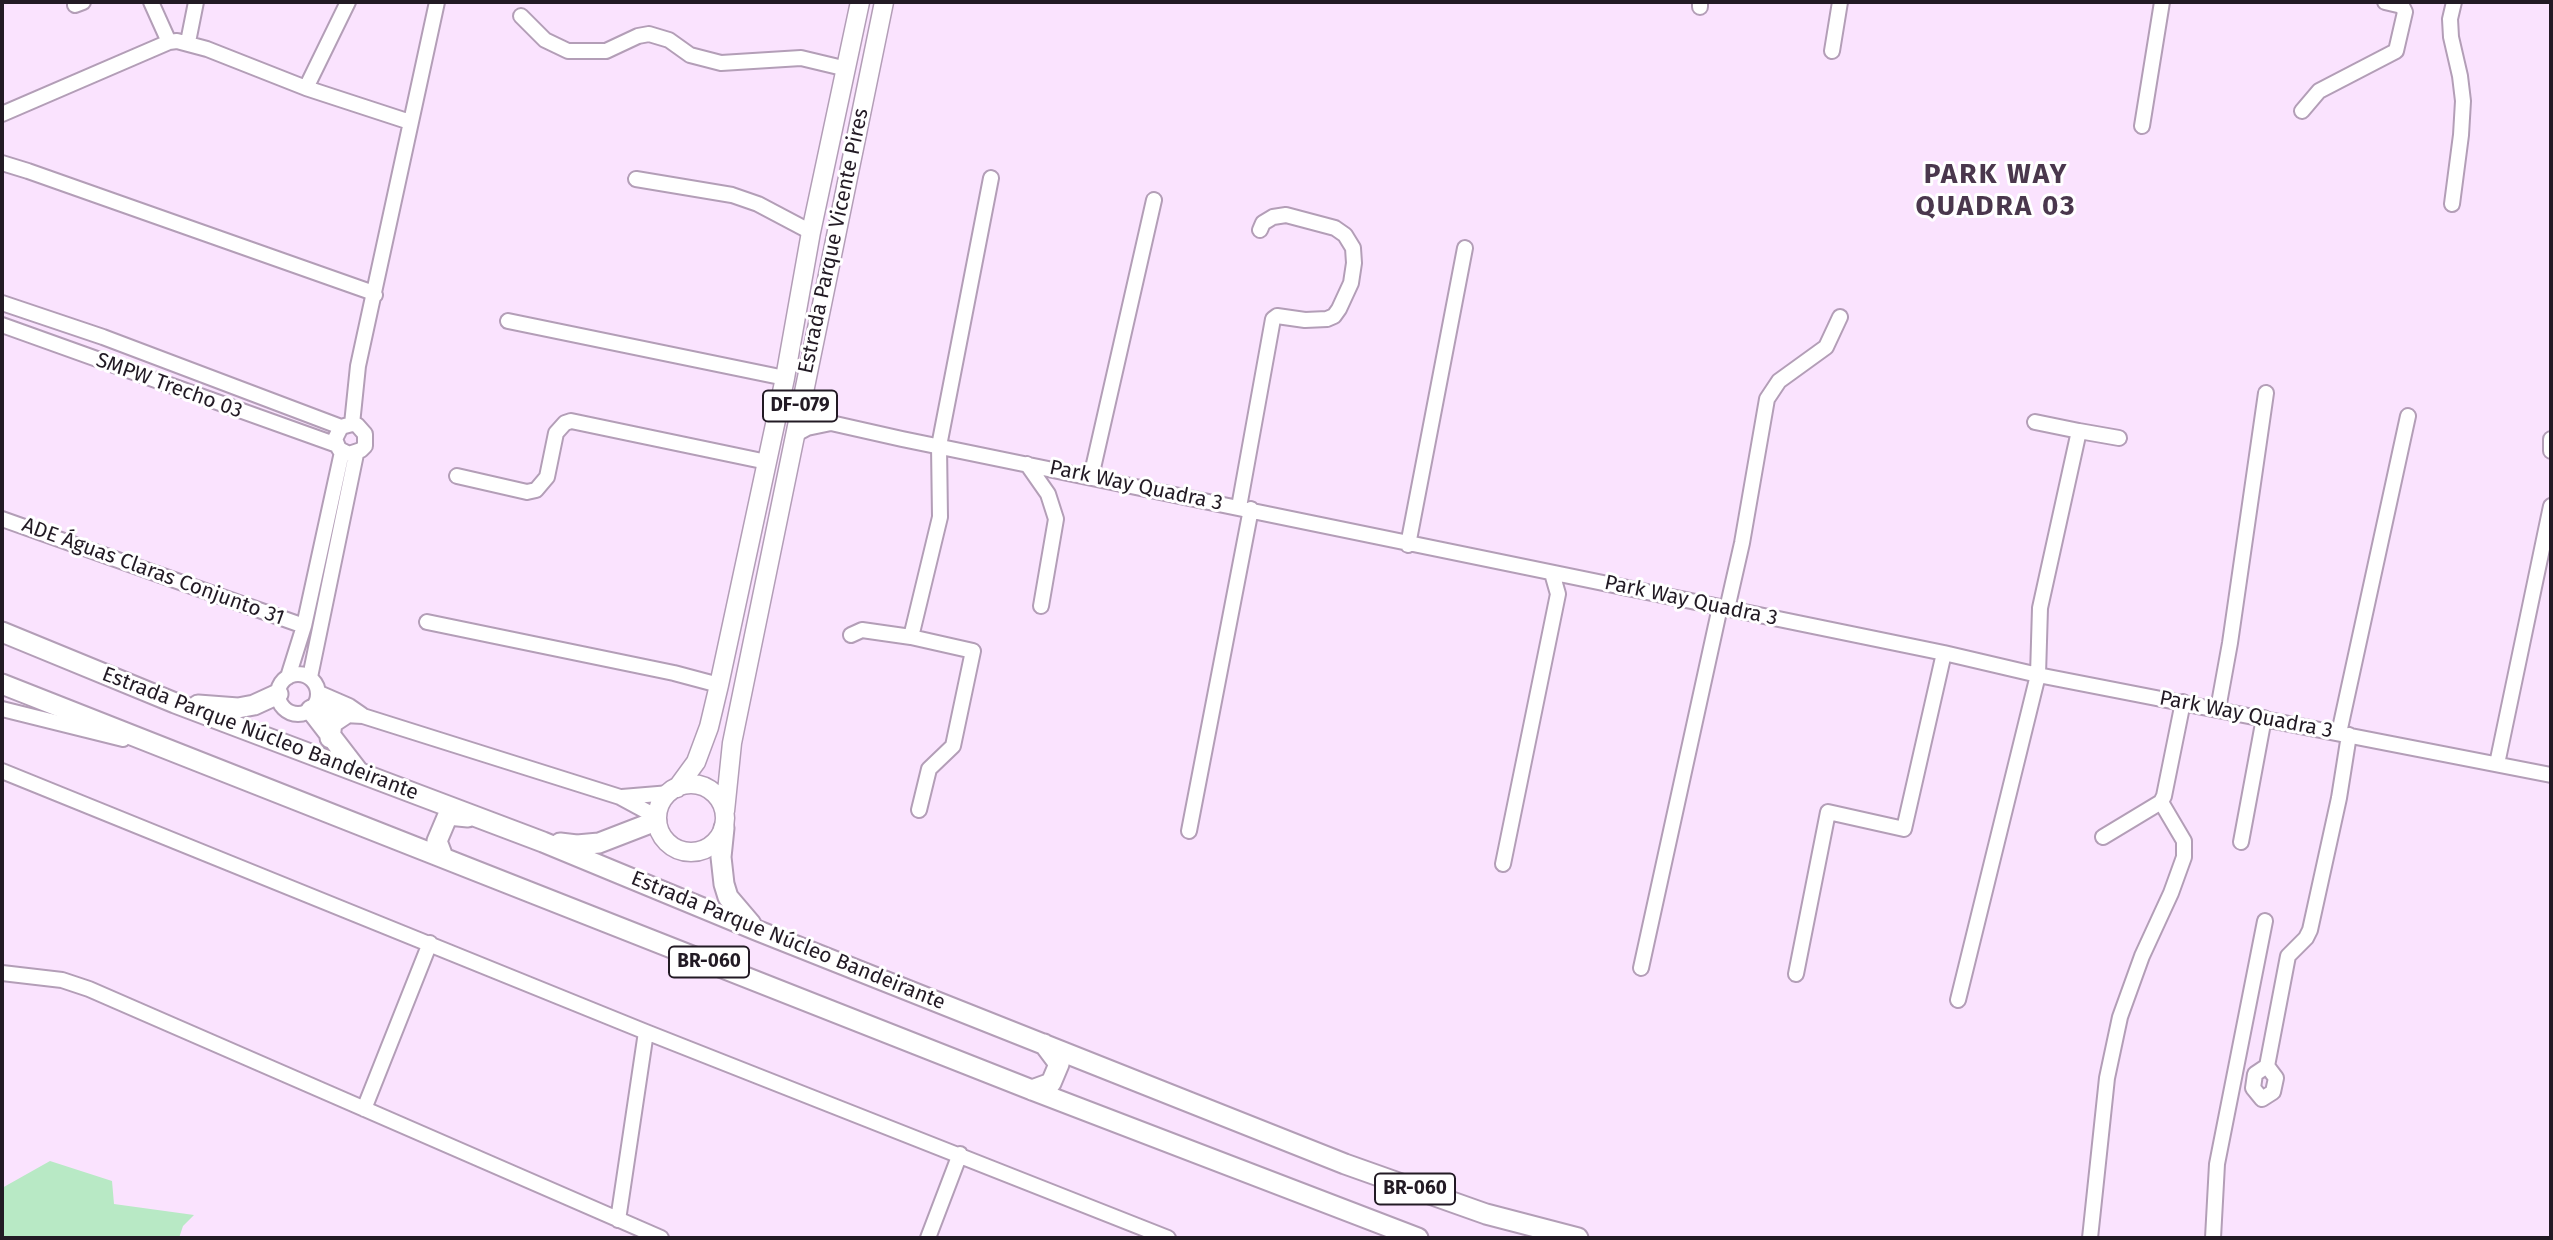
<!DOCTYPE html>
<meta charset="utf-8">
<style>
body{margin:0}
#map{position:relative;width:2553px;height:1240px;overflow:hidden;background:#fae3fe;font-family:"Fira Sans",sans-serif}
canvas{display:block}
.frame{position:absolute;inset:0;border:4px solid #221a24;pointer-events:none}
</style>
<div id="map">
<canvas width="2553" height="1240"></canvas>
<div class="frame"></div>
</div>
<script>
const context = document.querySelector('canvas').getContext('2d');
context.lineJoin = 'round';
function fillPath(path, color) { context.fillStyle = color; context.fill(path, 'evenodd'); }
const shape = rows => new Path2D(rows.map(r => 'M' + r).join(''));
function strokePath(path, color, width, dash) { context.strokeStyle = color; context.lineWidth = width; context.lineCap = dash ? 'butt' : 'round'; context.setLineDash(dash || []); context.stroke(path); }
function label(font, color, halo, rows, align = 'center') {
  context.font = font + ' "Fira Sans",sans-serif'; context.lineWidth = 6; context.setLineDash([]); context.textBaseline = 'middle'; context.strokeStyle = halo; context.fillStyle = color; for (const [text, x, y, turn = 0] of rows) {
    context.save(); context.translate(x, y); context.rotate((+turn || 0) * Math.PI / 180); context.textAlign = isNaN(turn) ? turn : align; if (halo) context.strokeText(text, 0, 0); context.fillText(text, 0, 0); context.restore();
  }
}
fillPath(shape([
 [50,1161,112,1181,114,1204,194,1215,183,1226,179,1238,2,1238,2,1188]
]), '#b8e9c5');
const minor = shape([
 [151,2,169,42],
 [1700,2,1700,7],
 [75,5,83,2],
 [521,16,545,40,568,51,606,51,638,36,649,34,669,40,690,55,721,63,801,58,847,69],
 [188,42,196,2],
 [1832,51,1840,2],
 [306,88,348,2],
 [2302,111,2319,91,2396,51,2405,12,2402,6,2385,2],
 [2,114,169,42,177,41,207,49,306,88,410,122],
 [2142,126,2162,2],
 [2,163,28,171,368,291,375,295],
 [636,179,732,195,758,204,811,232],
 [2452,204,2461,135,2463,101,2460,76,2451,37,2450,19,2454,2],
 [2,303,103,337,341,427,352,424,357,425,365,434,365,446,361,450,349,454,339,449,335,439,341,427],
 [508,321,785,378],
 [2,325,337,445],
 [801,396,809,409,831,423,902,439,1944,653,2038,675,2551,775],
 [2035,422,2079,431],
 [352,424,358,366,437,2],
 [796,434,807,428,831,423],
 [2551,439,2551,451],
 [1027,464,1048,494,1056,519,1041,606],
 [457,476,527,492,536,490,547,477,556,433,565,423,571,421,767,462],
 [1091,477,1154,200],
 [1239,507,1273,319,1277,316,1305,320,1327,319,1334,316,1339,309,1351,283,1354,263,1353,248,1345,235,1335,228,1286,215,1273,217,1263,223,1260,230],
 [2,519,304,626],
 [1408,545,1465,248],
 [1727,609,1742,543,1767,399,1779,381,1826,347,1840,317],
 [427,622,674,673,719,685],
 [851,635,862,630,911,637,940,517,939,446,991,178],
 [911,637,973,651,953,746,929,769,919,810],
 '278 694a20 20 0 1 1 40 0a20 20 0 1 1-40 0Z',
 [288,677,304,626,342,452],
 [310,677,356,454],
 [319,693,349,706,362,715],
 [315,705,344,715,363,716,620,797,657,817],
 [2,709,123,739],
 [2218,709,2230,643,2266,393],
 [2339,733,2408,416],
 [2497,764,2551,506],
 [2,771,646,1032,1168,1238],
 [622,797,670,793],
 [1189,831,1251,509],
 [2103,837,2161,802,2164,796,2183,702],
 [2241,842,2264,718],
 [1503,864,1558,594,1552,573],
 [1641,968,1720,607],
 [2,973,62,980,89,989,661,1238],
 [1796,974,1828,812,1904,829,1944,653],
 [1958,1000,2038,675,2040,608,2079,431,2119,438],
 [2267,1066,2276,1078,2273,1092,2262,1099,2253,1088,2255,1074,2267,1066,2288,956,2306,938,2310,930,2339,798,2349,735],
 [364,1109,430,943],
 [618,1220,646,1032],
 [928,1238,960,1154],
 [2090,1238,2107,1078,2120,1017,2142,956,2171,893,2184,857,2184,841,2161,802],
 [2213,1238,2217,1164,2265,921]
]);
const major = shape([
 '657 818a34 34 0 1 1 68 0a34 34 0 1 1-68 0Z',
 [677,788,696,762,709,727,719,685,785,378,811,232,860,2],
 [725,811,732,743,884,2]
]);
const highway = shape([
 [2,632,175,703,543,842,756,930,1345,1164,1486,1214,1578,1238],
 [2,684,1032,1090,1418,1238],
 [198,705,238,708,254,705,278,694],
 [311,710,358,771],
 [330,738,332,723,344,715],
 [724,828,721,857,724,884,728,897,751,924],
 [560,843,577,845,599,843,656,821],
 [443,857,437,841,448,815,468,817],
 [1032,1090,1051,1083,1059,1064,1044,1044]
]);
strokePath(minor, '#b39eb7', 18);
strokePath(major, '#b39eb7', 21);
strokePath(highway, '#b39eb7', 23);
strokePath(minor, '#fff', 14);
strokePath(major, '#fff', 18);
strokePath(highway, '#fff', 19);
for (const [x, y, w] of [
 [800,406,74],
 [709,962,80],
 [1415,1189,80]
]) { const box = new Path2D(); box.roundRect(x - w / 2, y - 15.5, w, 31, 5); context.fillStyle = '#fff'; context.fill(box); strokePath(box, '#221a24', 2); }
label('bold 19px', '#221a24', null, [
 ["DF-079",800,406],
 ["BR-060",709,962],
 ["BR-060",1415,1189]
]);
label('21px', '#221a24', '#fff', [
 ["Estrada Parque Vicente Pires",834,241,-78],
 ["SMPW Trecho 03",169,386,20],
 ["Park Way Quadra 3",1136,486,12],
 ["ADE Águas Claras Conjunto 31",153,572,20],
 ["Park Way Quadra 3",1691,601,12],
 ["Park Way Quadra 3",2246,715,11],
 ["Estrada Parque Núcleo Bandeirante",260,734,21],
 ["Estrada Parque Núcleo Bandeirante",788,941,22]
]);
context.letterSpacing = '2px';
label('bold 28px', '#4a374d', '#fff', [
 ["PARK WAY",1996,175],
 ["QUADRA 03",1996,207]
]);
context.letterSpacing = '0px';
</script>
